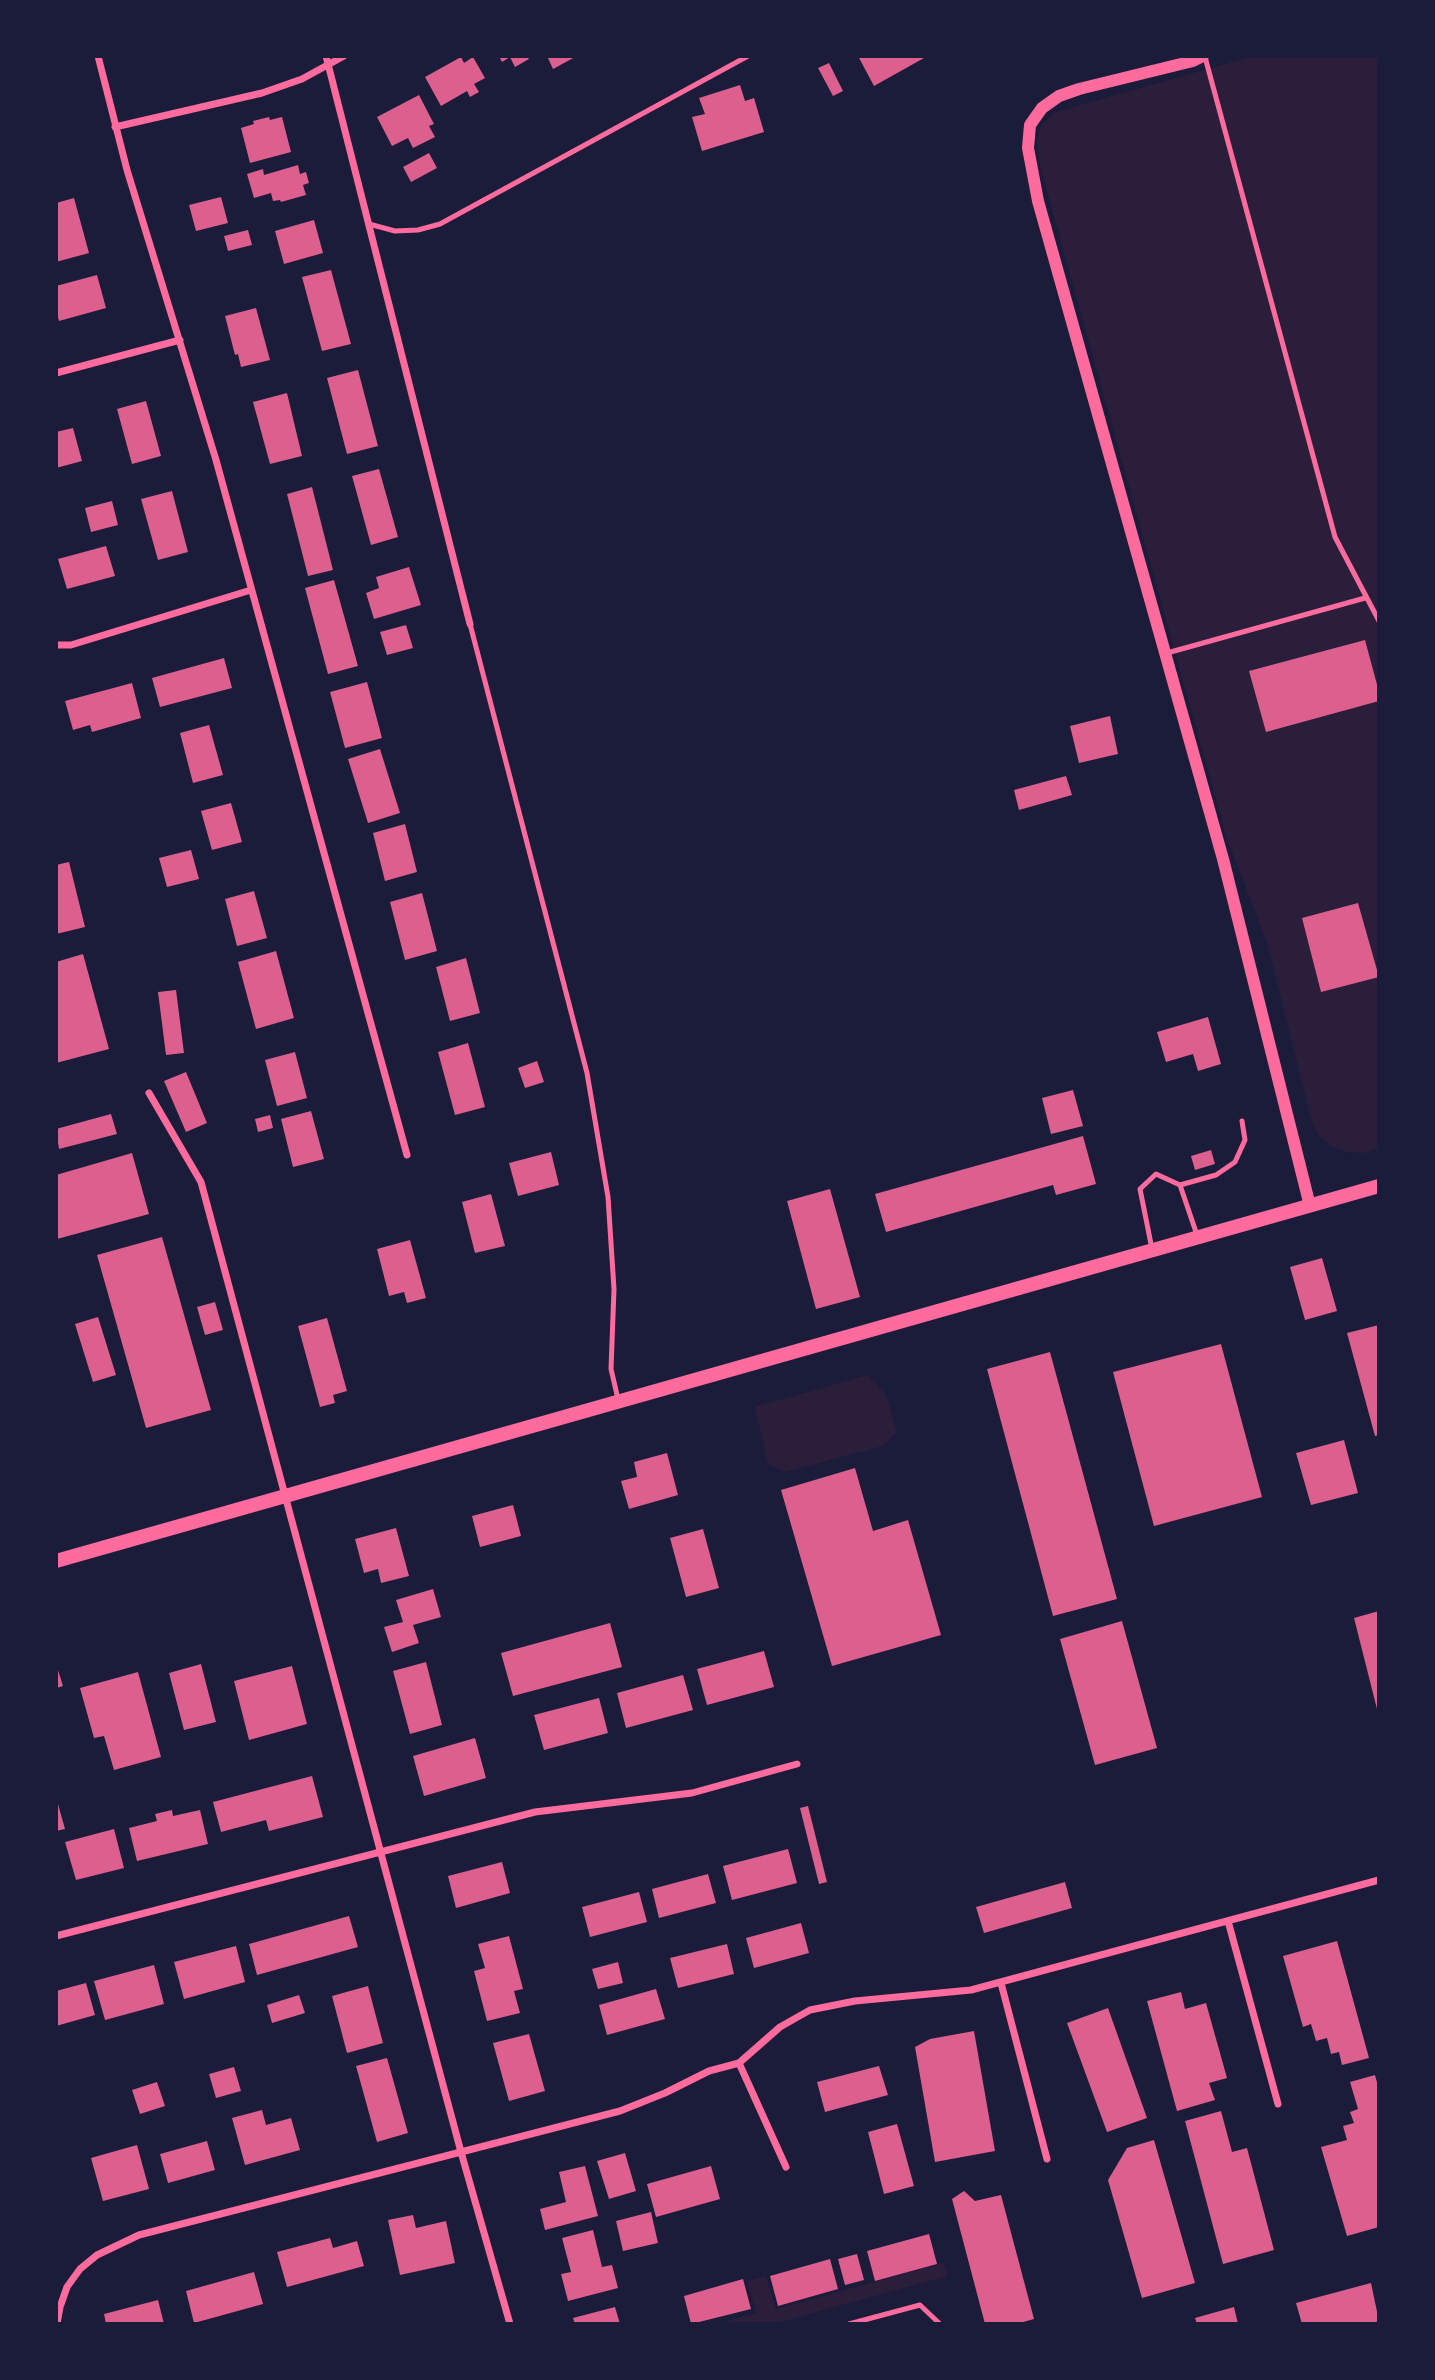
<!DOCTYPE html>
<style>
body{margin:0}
#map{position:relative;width:1435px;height:2380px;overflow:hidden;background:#1b1b3a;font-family:"Roboto Condensed",sans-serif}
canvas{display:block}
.frame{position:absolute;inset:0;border:58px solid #1b1b3a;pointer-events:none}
</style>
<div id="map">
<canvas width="1435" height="2380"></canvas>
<div class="frame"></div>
</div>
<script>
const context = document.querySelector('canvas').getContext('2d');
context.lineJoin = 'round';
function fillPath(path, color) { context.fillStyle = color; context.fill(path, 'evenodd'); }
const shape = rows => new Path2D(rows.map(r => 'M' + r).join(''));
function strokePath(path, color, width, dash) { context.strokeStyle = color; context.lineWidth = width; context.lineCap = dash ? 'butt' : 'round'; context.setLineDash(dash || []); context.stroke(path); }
fillPath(shape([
 [1253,56,1379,56,1379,1148,1364,1153,1348,1152,1333,1147,1319,1136,1312,1123,1267,943,1226,836,1040,166,1037,141,1041,126,1053,113],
 [868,1375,886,1395,897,1432,883,1446,785,1472,768,1464,755,1407],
 [944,2263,948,2276,773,2324,715,2324,756,2313,747,2281,766,2276,776,2309]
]), '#2a1e3b');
fillPath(shape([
 [499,56,527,56,529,59,515,67,510,57,502,62],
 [547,56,577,56,553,69],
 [858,56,922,56,924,58,874,86],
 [461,57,464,63,473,57,485,78,474,84,479,92,470,97,467,91,441,106,425,77],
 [829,63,843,91,833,96,818,68],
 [740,85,745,101,754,98,764,132,702,151,692,117,705,114,699,98],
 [419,95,434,124,429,126,435,137,413,148,408,138,392,146,377,117],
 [269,117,270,120,282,117,291,152,250,163,241,128,254,124,253,121],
 [429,153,437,168,411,182,403,167],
 [298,165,300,174,306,172,309,183,303,185,306,195,281,202,280,200,273,201,271,193,254,198,247,174,263,169,264,175],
 [221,197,228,223,196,231,189,205],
 [74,198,89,253,56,262,56,203],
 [314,220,323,253,284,264,275,231],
 [248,230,252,245,228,251,224,236],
 [331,270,351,344,322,351,302,277],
 [97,275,106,308,59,321,56,310,56,286],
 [256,308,270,360,241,367,238,354,235,355,225,316],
 [358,370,378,446,347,454,327,378],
 [287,393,302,456,270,464,253,402],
 [146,401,161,456,132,464,117,409],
 [73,428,82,461,56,468,56,432],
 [379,469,398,537,371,545,352,476],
 [312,487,333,570,308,576,287,494],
 [172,491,188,552,158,560,141,499],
 [112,501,118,525,91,532,85,508],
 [106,546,115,576,67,589,58,559],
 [409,567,421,605,374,619,366,593,379,588,376,577],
 [334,580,358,666,328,674,305,588],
 [406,625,413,648,387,655,380,632],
 [1365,640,1379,692,1379,701,1266,732,1249,671],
 [224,658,232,688,160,707,152,678],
 [367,682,382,738,345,748,330,692],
 [132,683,141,718,92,732,90,725,73,730,65,701],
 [1110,716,1118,754,1079,763,1070,726],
 [209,725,223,775,193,783,180,733],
 [380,749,400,813,368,823,348,759],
 [1066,776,1072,795,1019,810,1014,790],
 [231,803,242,842,212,850,201,811],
 [405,824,417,872,385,881,373,833],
 [191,850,199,879,167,887,159,858],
 [69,862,85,927,56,934,56,865],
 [254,891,267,938,237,946,225,899],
 [422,893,437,951,405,960,390,902],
 [1358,903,1379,977,1321,992,1302,918],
 [276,951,294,1018,256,1029,238,962],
 [83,954,109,1049,56,1063,56,962],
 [466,958,480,1013,450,1021,436,967],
 [176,990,184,1053,166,1055,158,992],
 [1208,1017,1221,1064,1198,1071,1193,1054,1166,1062,1157,1032],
 [468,1043,485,1107,455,1115,438,1052],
 [295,1052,307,1098,277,1106,265,1060],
 [537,1061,544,1082,525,1088,518,1068],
 [186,1072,207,1123,186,1132,164,1081],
 [1073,1090,1083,1126,1051,1134,1042,1098],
 [311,1111,324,1159,293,1167,281,1119],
 [111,1114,117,1134,59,1149,56,1129],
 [270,1115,273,1128,258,1132,255,1119],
 [1083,1136,1096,1184,1056,1195,1053,1185,886,1232,875,1194],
 [1211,1150,1215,1164,1195,1170,1191,1156],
 [551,1152,559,1185,518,1196,509,1163],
 [132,1153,149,1214,57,1239,56,1175],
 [830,1189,860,1297,816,1309,787,1201],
 [491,1194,505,1246,475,1253,462,1202],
 [162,1237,211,1410,146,1428,97,1255],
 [410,1240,426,1298,407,1303,404,1292,389,1296,377,1249],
 [1322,1258,1337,1311,1305,1320,1290,1267],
 [215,1302,223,1330,205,1335,197,1307],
 [98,1317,116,1375,93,1382,75,1324],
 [327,1318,347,1391,333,1395,335,1403,320,1407,298,1326],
 [1379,1325,1379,1435,1375,1436,1347,1333],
 [1221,1344,1262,1497,1154,1526,1113,1372],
 [1050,1352,1117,1599,1053,1616,987,1369],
 [1344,1440,1358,1493,1311,1505,1296,1453],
 [667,1453,678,1495,629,1509,621,1481,637,1477,634,1462],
 [855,1468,873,1531,908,1520,941,1635,832,1666,781,1490],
 [513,1505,521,1536,480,1547,472,1516],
 [396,1528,409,1576,381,1583,378,1569,364,1573,355,1539],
 [703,1529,719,1588,686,1597,670,1538],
 [433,1589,441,1617,413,1625,419,1643,392,1652,384,1627,403,1622,396,1600],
 [1379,1611,1379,1713,1378,1713,1354,1618],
 [1122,1621,1157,1748,1095,1765,1060,1639],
 [610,1623,622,1667,513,1696,501,1653],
 [764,1651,774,1687,707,1705,697,1669],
 [426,1662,442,1725,410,1734,393,1671],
 [56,1664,63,1686,56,1688],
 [201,1664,216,1722,184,1730,169,1673],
 [292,1666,307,1724,249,1740,234,1681],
 [138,1672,161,1757,114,1770,104,1736,94,1738,80,1688],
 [683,1675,693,1710,626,1728,617,1693],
 [599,1698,608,1733,544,1750,534,1715],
 [475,1738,486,1778,424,1796,413,1756],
 [312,1776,323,1817,269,1831,266,1820,221,1832,213,1802],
 [56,1797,65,1829,56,1831],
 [808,1806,827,1882,819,1884,800,1808],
 [172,1810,173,1816,200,1810,208,1844,137,1861,129,1828,157,1821,155,1814],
 [114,1829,124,1868,76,1880,65,1842],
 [788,1849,797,1883,732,1900,723,1866],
 [502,1862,510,1893,456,1908,448,1876],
 [708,1874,716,1903,659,1918,652,1889],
 [1065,1882,1072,1908,984,1933,976,1907],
 [639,1892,647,1922,590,1937,582,1907],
 [349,1916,358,1947,257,1975,249,1944],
 [801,1923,809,1953,754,1968,746,1938],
 [509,1936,523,1989,514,1991,520,2013,487,2021,474,1971,485,1968,478,1944],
 [1337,1941,1369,2058,1342,2065,1339,2052,1331,2054,1327,2038,1316,2041,1311,2024,1303,2027,1283,1956],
 [727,1944,734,1974,678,1988,670,1958],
 [236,1946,245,1982,184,1999,174,1962],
 [618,1962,623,1983,598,1989,592,1969],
 [154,1965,164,2004,105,2020,94,1981],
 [86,1983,95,2015,56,2026,56,1991],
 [368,1986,383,2043,347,2053,332,1996],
 [656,1989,665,2019,607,2035,599,2005],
 [1181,1992,1185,2009,1206,2003,1227,2078,1209,2083,1215,2100,1177,2111,1147,2001],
 [299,1995,305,2013,272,2023,267,2005],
 [1108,2008,1147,2118,1107,2132,1067,2023],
 [974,2031,995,2151,935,2162,915,2047,930,2039],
 [529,2034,545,2091,509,2101,493,2043],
 [387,2058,408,2133,377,2142,356,2066],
 [879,2066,888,2095,825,2112,817,2082],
 [234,2067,241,2091,216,2098,209,2074],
 [1375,2075,1379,2090,1379,2227,1347,2236,1321,2147,1347,2140,1343,2126,1354,2123,1350,2112,1358,2109,1350,2082],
 [157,2082,165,2106,140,2114,132,2090],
 [262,2110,266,2125,291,2118,300,2150,245,2165,232,2118],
 [1221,2111,1232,2152,1247,2148,1274,2250,1223,2264,1185,2121],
 [897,2124,914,2186,884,2194,868,2132],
 [1154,2140,1195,2283,1142,2298,1108,2180,1127,2148],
 [207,2141,215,2170,168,2183,160,2154],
 [137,2145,149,2189,103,2201,91,2158],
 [625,2153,636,2191,609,2199,597,2161],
 [585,2166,598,2216,545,2230,540,2209,566,2202,559,2172],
 [711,2166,720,2199,656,2217,647,2184],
 [964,2191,975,2201,1001,2195,1034,2319,1016,2324,985,2324,952,2199],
 [651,2212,658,2243,623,2251,616,2221],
 [413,2215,416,2228,446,2221,455,2263,400,2275,388,2220],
 [593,2230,602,2267,612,2265,618,2288,568,2301,561,2274,571,2272,562,2238],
 [929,2234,937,2264,875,2281,867,2251],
 [330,2238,333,2248,357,2241,364,2266,287,2287,277,2252],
 [857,2254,864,2280,845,2285,838,2259],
 [830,2259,838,2289,778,2306,770,2276],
 [254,2272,263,2304,194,2323,186,2291],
 [743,2279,751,2309,691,2324,684,2296],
 [1371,2283,1379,2321,1369,2324,1302,2324,1296,2303],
 [158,2300,164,2324,106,2324,104,2314],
 [615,2307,620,2324,575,2324,573,2318],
 [1234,2307,1238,2324,1197,2324,1195,2318]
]), '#dd5f8e');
strokePath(shape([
 [1205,57,1335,537,1379,621],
 [369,224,395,231,418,230,440,224,748,56],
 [470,624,587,1073,608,1197,614,1289,611,1369,618,1399],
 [1167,653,1365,598],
 [1180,1185,1197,1235],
 [1152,1249,1140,1189,1156,1174,1180,1185,1216,1175,1235,1162,1245,1140,1242,1121],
 [849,2324,920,2305,940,2324]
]), '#ff6b9d', 5);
strokePath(shape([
 [98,56,127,170,216,460,407,1155],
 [326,56,470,624],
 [115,127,262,93,302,79,344,56],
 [56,373,180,340],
 [56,645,71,645,251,590],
 [149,1093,201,1182,461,2152,510,2324],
 [1228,1921,1278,2104],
 [56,1936,535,1812,692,1793,797,1764],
 [1001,1983,1047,2159],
 [739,2063,786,2167],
 [57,2324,60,2307,67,2287,80,2269,97,2255,139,2235,620,2111,665,2093,709,2071,739,2063,780,2027,810,2010,855,2001,971,1990,1379,1880]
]), '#ff6b9d', 7);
strokePath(shape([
 [1203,56,1193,61,1079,89,1059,96,1042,108,1030,125,1028,148,1038,201,1223,859,1310,1206]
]), '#ff6b9d', 12);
strokePath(shape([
 [56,1561,1379,1186]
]), '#ff6b9d', 14);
</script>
